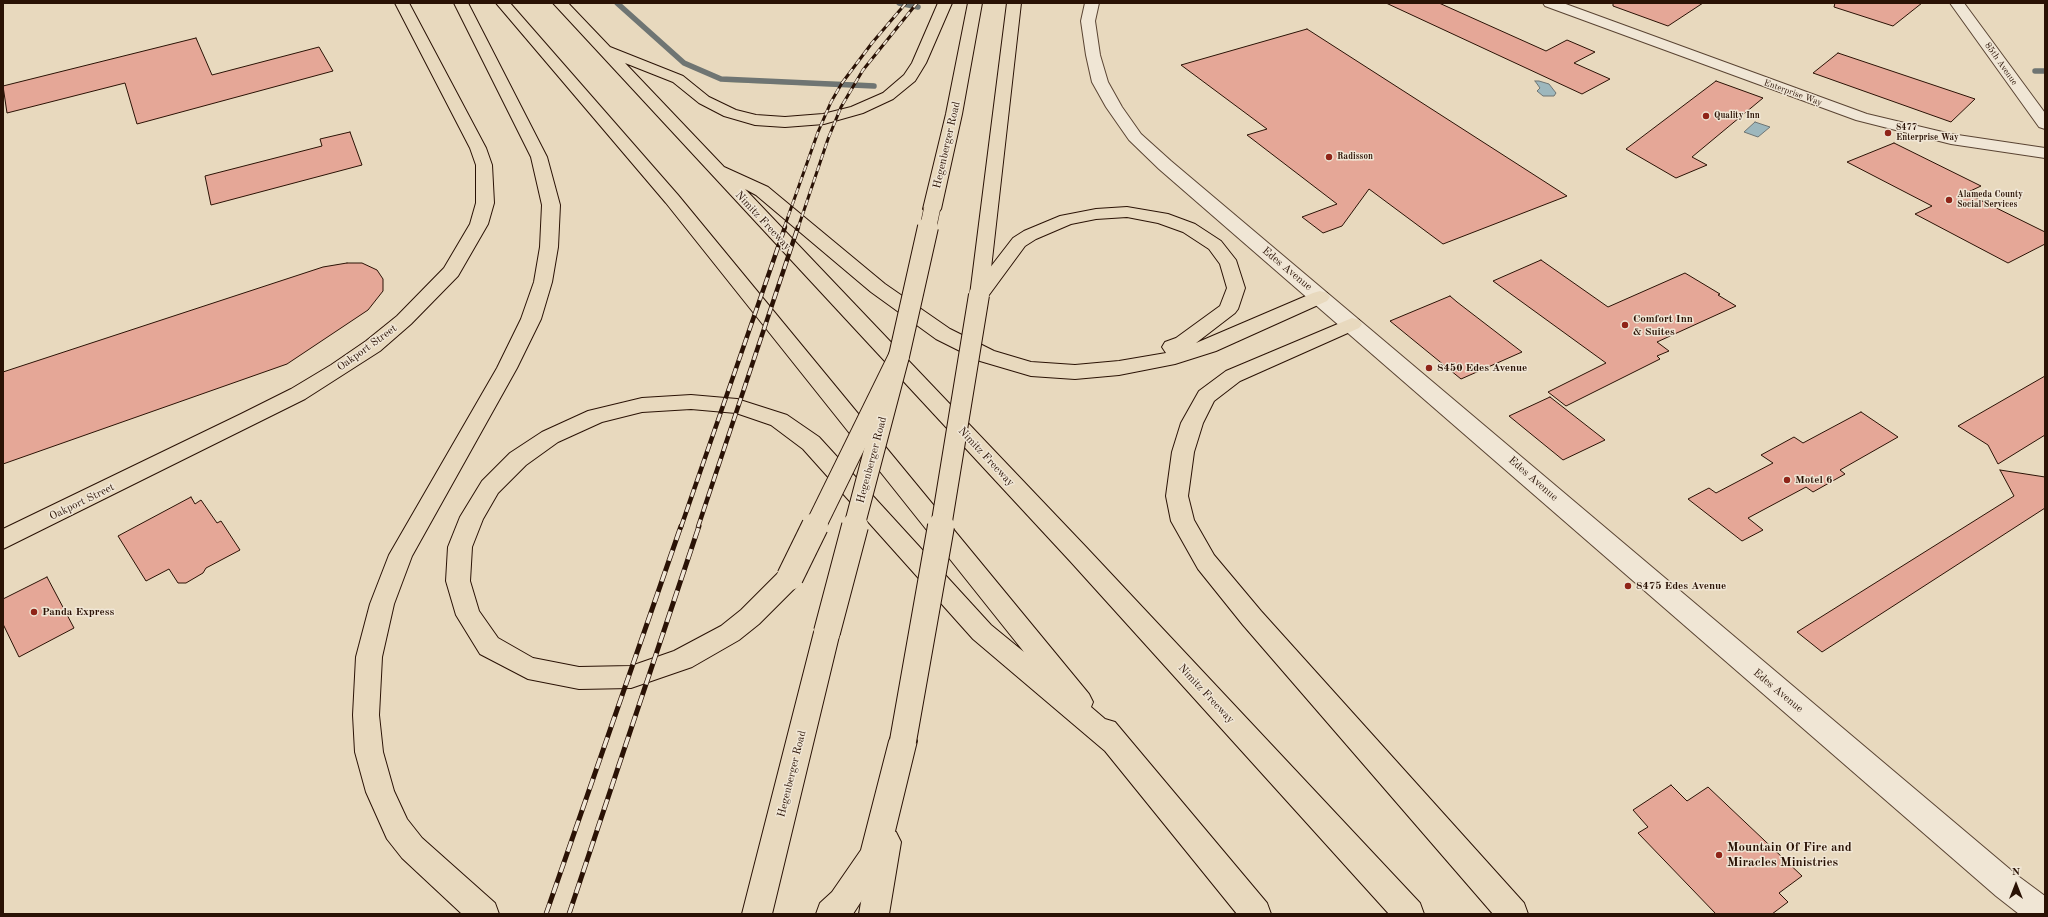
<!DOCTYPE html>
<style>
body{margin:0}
#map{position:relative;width:2048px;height:917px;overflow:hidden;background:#e8d9be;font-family:"Old Standard TT",serif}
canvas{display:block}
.frame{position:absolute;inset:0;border:4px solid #2a1205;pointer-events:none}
.north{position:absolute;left:1996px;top:865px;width:40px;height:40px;-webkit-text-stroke:3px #f0e6d5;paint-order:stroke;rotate:0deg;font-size:11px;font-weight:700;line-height:16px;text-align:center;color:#2a1205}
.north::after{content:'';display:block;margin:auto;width:14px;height:18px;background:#2a1205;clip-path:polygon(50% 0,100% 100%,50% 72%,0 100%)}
</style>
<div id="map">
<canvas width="2048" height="917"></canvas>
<div class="frame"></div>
<div class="north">N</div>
</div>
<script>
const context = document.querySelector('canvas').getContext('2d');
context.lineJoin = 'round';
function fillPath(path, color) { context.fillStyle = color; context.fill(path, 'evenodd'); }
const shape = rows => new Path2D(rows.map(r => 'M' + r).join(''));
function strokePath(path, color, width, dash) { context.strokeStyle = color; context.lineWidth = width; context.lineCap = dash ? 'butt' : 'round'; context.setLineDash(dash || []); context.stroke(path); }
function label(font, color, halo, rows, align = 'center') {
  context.font = font + ' "Old Standard TT",serif'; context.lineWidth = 3; context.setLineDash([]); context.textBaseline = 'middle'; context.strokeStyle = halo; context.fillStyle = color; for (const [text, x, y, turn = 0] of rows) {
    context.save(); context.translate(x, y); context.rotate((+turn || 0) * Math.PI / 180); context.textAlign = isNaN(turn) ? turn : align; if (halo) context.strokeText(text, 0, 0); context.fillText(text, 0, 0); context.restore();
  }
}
fillPath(shape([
 [726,78,874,83,870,88,724,82,721,79]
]), '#bbbe8e');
const water = shape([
 [1535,81,1539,81,1549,84,1556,93,1554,96,1543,96,1537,91,1540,88,1535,81],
 [1755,122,1770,127,1758,137,1744,132,1755,122]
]);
fillPath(water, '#9db7bd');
strokePath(water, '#6f7573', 1);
strokePath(shape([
 [617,3,684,63,721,79,874,86],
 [899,3,918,7],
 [2035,71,2045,71]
]), '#6f7573', 5.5);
const building = shape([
 [1386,3,1439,3,1546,51,1567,40,1595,52,1574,63,1610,79,1582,94,1386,3],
 [1613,3,1703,3,1668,26,1613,6,1613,3],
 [1835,3,1922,3,1893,26,1834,7,1835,3],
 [1307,29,1567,196,1443,244,1369,189,1342,226,1323,233,1302,217,1337,204,1247,135,1267,129,1181,65,1307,29],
 [196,38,212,75,319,47,333,71,137,124,125,83,7,113,3,86,196,38],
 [1838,53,1975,99,1951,122,1813,73,1838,53],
 [1716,81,1763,98,1692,157,1707,165,1676,178,1626,149,1716,81],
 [350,132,362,165,211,205,205,176,322,146,320,139,350,132],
 [1894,143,1981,186,1966,193,2045,232,2045,244,2008,263,1915,214,1932,206,1847,162,1894,143],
 [1541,260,1608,307,1685,273,1720,294,1718,295,1736,306,1657,342,1669,351,1657,356,1660,359,1566,406,1548,392,1606,363,1493,281,1541,260],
 [347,263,362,263,377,270,383,279,383,291,368,310,287,364,3,464,3,372,323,267,347,263],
 [1450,296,1457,302,1522,352,1461,379,1390,321,1450,296],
 [2045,376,2045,435,1998,464,1988,445,1958,426,2045,376],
 [1550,397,1605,440,1563,460,1509,416,1550,397],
 [1861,412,1898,437,1840,470,1845,474,1813,492,1806,487,1748,518,1763,530,1742,541,1688,499,1709,488,1716,493,1773,463,1761,455,1794,437,1803,443,1861,412],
 [2000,470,2045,477,2045,508,1822,652,1797,632,2014,496,2000,470],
 [191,497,195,504,201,500,217,523,221,521,240,550,206,568,203,573,186,583,178,583,169,569,146,581,118,536,191,497],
 [47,577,74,628,19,657,3,624,3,599,47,577],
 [1671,785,1687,801,1708,787,1802,876,1779,893,1788,902,1772,914,1716,914,1638,833,1648,827,1633,810,1671,785]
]);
fillPath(building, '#e5a797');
strokePath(building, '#2a1205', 1);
const minor = shape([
 [1085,3,1099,3,1095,21,1100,55,1108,82,1122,107,1141,134,1171,161,2018,876,2045,896,2045,914,2019,914,1996,896,1159,169,1129,140,1106,107,1092,82,1086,55,1081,21,1085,3],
 [1543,3,1563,3,1867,114,1951,134,2045,148,2045,158,1951,144,1856,120,1545,6,1543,3],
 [1950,3,1964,3,2045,113,2045,129,2039,127,1950,3]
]);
const major = shape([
 [395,3,409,3,486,148,492,165,494,203,488,224,458,276,411,324,380,351,305,399,3,549,3,529,241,414,291,389,331,365,366,341,397,316,444,268,470,224,476,203,476,165,470,148,395,3],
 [968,3,982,3,962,114,941,209,938,213,932,214,926,213,923,209,946,114,968,3],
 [1007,3,1021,3,988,295,986,299,979,301,972,299,970,295,1007,3],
 [827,621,836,625,840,632,772,914,742,914,814,632,818,625,827,621],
 [886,828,896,832,901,842,889,914,859,914,871,842,876,832,886,828]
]);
const highway = shape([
 [454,3,468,3,547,157,560,205,558,247,552,282,541,319,517,368,412,556,394,604,382,657,379,715,383,752,394,791,407,819,422,838,495,903,499,914,462,914,402,858,387,839,366,792,355,752,353,715,356,657,370,604,389,555,497,368,521,319,534,282,540,247,542,205,531,157,454,3],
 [496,3,510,3,678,195,1089,694,1093,702,1091,707,1105,719,1115,722,1267,903,1271,914,1237,914,1105,751,973,639,803,449,771,425,736,413,691,409,642,412,602,422,558,442,526,465,498,493,483,519,472,547,470,581,479,611,498,638,533,658,579,667,631,666,674,651,721,626,741,610,781,570,790,567,799,570,802,577,799,584,759,624,739,640,692,667,631,688,579,689,528,679,480,654,456,615,446,581,448,547,460,517,482,481,510,453,542,432,588,411,642,398,691,395,737,399,787,415,819,437,991,625,1024,652,666,203,496,3],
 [553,3,568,3,610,47,683,76,709,97,736,110,756,115,785,117,823,114,851,107,883,93,904,75,912,63,938,3,952,3,926,63,915,81,893,99,863,113,824,124,785,127,755,125,724,116,699,103,673,82,625,63,724,167,768,187,885,284,950,329,994,351,1031,362,1075,365,1119,361,1166,353,1162,347,1165,342,1176,338,1220,306,1227,288,1220,264,1209,249,1183,232,1158,223,1127,217,1096,219,1071,224,1036,239,1025,246,986,299,979,301,972,299,970,295,972,291,1013,238,1024,231,1060,216,1096,209,1127,207,1168,214,1195,224,1221,241,1236,260,1245,288,1238,309,1235,313,1196,343,1313,293,1320,291,1327,293,1330,297,1327,301,1216,351,1175,364,1119,375,1075,379,1031,376,980,361,936,339,871,292,756,195,745,189,1086,547,1420,903,1424,914,1389,914,1070,561,553,3],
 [1352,318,1359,320,1362,324,1359,328,1240,381,1214,401,1203,423,1194,452,1188,496,1194,520,1214,555,1261,611,1524,903,1528,914,1493,914,1243,625,1198,569,1171,521,1166,496,1172,452,1181,423,1199,391,1226,371,1352,318],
 [903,729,913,732,917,741,889,856,884,866,853,914,816,914,820,903,832,892,861,850,889,741,893,732,903,729]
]);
strokePath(minor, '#5a4433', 2);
strokePath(major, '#2a1205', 2);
strokePath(highway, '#2a1205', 2);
fillPath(minor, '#f0e6d5');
fillPath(major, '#e8d9be');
fillPath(highway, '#e8d9be');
const railFar2 = shape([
 [784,228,818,132,831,102,842,83,872,43,906,3],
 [798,228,828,139,841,107,863,70,917,3]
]);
const railFar1 = shape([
 [681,527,785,227],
 [698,527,798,227]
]);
const rail = shape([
 [546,914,681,526],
 [569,914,699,526]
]);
strokePath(railFar2, '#2a1205', 3);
strokePath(railFar1, '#2a1205', 4.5);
strokePath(rail, '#2a1205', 5);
strokePath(railFar2, '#f0e6d5', 2, [6]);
strokePath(railFar1, '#f0e6d5', 3, [8]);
strokePath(rail, '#f0e6d5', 3.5, [11]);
const majorBridgeFar2 = shape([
 [928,228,932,209]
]);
const majorBridgeFar1 = shape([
 [854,527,899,356,928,227],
 [941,527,979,295]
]);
const majorBridge = shape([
 [827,632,855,526],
 [903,741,941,526]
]);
const highwayBridgeFar1 = shape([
 [815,527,899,356]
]);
const highwayBridge = shape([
 [790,577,815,526]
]);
strokePath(majorBridgeFar2, '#2a1205', 17, []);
strokePath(majorBridgeFar1, '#2a1205', 22, []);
strokePath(majorBridge, '#2a1205', 28, []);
strokePath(highwayBridgeFar1, '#2a1205', 22, []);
strokePath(highwayBridge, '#2a1205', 28, []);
strokePath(majorBridgeFar2, '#e8d9be', 16);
strokePath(majorBridgeFar1, '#e8d9be', 20);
strokePath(majorBridge, '#e8d9be', 26);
strokePath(highwayBridgeFar1, '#e8d9be', 20);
strokePath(highwayBridge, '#e8d9be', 26);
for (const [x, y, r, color] of [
 [1706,116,4,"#8f2418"],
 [1888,133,4,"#8f2418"],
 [1329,157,4,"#8f2418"],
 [1949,200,4,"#8f2418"],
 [1625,325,4,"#8f2418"],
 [1429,368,4,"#8f2418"],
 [1787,480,4,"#8f2418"],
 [1628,586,4,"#8f2418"],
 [34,612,4,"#8f2418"],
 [1719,855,4,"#8f2418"]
]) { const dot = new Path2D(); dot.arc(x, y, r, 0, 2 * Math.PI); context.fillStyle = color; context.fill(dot); strokePath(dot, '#f0e6d5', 1.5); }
label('9px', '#2a1205', '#f0e6d5', [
 ["85th Avenue",2001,64,55],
 ["Enterprise Way",1793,93,20]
]);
label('bold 9px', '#2a1205', '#f0e6d5', [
 ["Quality Inn",1714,116],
 ["8477",1896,128],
 ["Enterprise Way",1896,138],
 ["Radisson",1337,157],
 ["Alameda County",1957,195],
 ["Social Services",1957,205]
], 'left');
label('11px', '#2a1205', '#f0e6d5', [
 ["Hegenberger Road",947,145,-77],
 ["Nimitz Freeway",763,221,47],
 ["Edes Avenue",1287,269,40],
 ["Oakport Street",367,348,-36],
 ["Nimitz Freeway",986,457,47],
 ["Hegenberger Road",872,460,-75],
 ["Edes Avenue",1533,479,41],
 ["Oakport Street",82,502,-26],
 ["Edes Avenue",1778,691,40],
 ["Nimitz Freeway",1206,694,47],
 ["Hegenberger Road",792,774,-76]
]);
label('bold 11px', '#2a1205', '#f0e6d5', [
 ["Comfort Inn",1633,319],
 ["& Suites",1633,332],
 ["8450 Edes Avenue",1437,368],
 ["Motel 6",1795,480],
 ["8475 Edes Avenue",1636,586],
 ["Panda Express",42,612]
], 'left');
label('bold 13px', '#2a1205', '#f0e6d5', [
 ["Mountain Of Fire and",1727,848],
 ["Miracles Ministries",1727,863]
], 'left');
</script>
